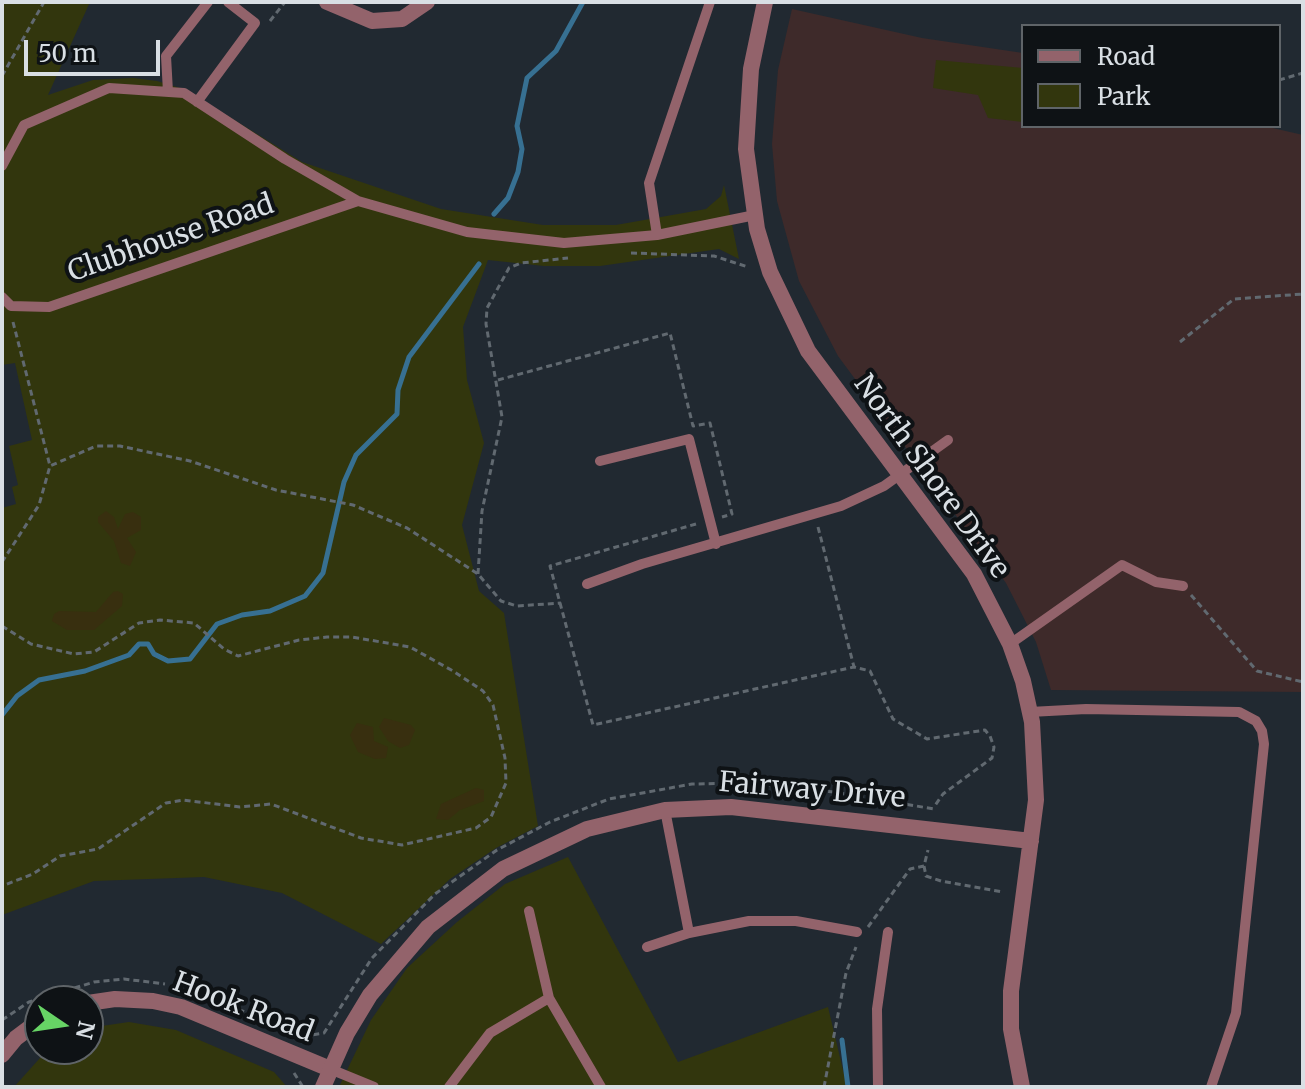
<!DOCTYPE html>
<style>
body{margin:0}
#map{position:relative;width:1305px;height:1089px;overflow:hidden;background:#212931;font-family:Merriweather,serif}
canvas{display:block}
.frame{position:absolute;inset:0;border:4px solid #d9dfe4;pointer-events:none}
.legend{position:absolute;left:1021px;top:24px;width:260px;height:104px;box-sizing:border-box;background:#0e1215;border:2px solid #5f6468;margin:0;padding:10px 14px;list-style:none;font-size:24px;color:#d9dfe4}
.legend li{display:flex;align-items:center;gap:16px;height:40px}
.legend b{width:40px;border:2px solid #5f6468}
.north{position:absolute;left:24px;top:985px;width:80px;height:80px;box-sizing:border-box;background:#0e1215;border:2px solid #5f6468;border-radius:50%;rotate:103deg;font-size:22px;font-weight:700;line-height:32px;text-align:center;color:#d9dfe4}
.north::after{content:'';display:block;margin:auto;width:28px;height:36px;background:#67d465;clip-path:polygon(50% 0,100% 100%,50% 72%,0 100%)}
.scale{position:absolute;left:24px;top:40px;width:136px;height:36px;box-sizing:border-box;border:4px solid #d9dfe4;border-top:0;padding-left:10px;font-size:24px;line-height:28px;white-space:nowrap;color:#d9dfe4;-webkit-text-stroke:6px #0e1215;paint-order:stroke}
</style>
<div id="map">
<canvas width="1305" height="1089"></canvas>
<div class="frame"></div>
<ul class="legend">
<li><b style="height:10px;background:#93636b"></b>Road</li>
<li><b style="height:22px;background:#32360d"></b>Park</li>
</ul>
<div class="north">N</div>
<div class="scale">50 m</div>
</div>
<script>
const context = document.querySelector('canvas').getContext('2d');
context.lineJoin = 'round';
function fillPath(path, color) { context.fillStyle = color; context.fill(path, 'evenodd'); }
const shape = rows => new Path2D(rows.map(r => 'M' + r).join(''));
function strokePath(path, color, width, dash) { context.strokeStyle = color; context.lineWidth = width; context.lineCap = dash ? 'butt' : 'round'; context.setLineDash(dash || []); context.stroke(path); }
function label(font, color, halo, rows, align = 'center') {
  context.font = font + ' Merriweather,serif'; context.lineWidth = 8; context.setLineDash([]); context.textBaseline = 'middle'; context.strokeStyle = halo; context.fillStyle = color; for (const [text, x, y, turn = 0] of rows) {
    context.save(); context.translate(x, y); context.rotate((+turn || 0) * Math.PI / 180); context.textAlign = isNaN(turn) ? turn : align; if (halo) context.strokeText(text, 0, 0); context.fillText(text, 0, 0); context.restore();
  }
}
fillPath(shape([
 [792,9,922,38,1023,53,1023,126,1264,126,1303,135,1303,692,1051,690,1036,642,1006,583,838,356,799,281,777,201,772,144,778,70]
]), '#3e2a2a');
fillPath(shape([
 [2,2,90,2,48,95,93,80,133,78,157,81,180,88,215,108,302,162,441,209,543,225,616,225,706,209,721,196,724,185,739,259,719,249,600,266,544,266,488,260,463,327,467,380,484,443,462,525,479,591,504,613,538,826,496,848,450,879,381,944,282,893,204,877,94,881,2,915,2,508,16,504,12,487,18,485,9,446,32,440,15,363,2,365],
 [936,60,1023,68,1023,122,988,118,978,95,933,88],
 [568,857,678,1062,828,1007,847,1087,339,1087,371,1020,407,968,457,922,505,884],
 [129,1022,176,1030,274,1072,287,1087,14,1087,48,1049,88,1049,88,1028]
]), '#32360d');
fillPath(shape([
 [106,511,114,517,118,529,125,514,133,512,141,517,141,530,127,538,136,552,130,566,121,563,114,541,98,522,98,517],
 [118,591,123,594,122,606,94,630,67,630,52,621,54,614,59,611,96,612,113,592],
 [384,718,411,725,415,730,409,745,400,748,388,741,379,727],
 [357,723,373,727,374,741,388,747,386,758,375,759,358,752,350,735],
 [476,788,484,790,484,801,460,810,448,820,436,819,441,804]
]), '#382f0f');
strokePath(shape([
 [494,214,508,198,518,172,522,149,517,126,527,78,556,51,583,2],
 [2,715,17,696,39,680,85,671,129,655,139,644,148,644,154,654,168,661,190,659,217,624,242,615,270,611,305,596,323,573,344,482,356,455,397,414,398,390,409,357,479,264],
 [842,1040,848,1087]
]), '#377092', 5);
strokePath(shape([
 [270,21,285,2],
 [2,76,44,2],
 [1279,80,1303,73],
 [631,253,714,256,748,267],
 [13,322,50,466,96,446,120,446,190,461,276,490,353,505,407,528,478,574,501,601,517,606,561,603],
 [1180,342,1234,299,1303,294],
 [498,380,670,333,693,426,710,423,732,514,722,517],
 [696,524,550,566,593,725,854,667,870,671,893,719,927,739,985,730,990,736,994,747,992,758,943,794,934,807],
 [818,527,854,667],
 [2,562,39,505,50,466],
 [478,574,482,511,502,417,486,324,487,308,509,268,521,263,568,258],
 [1191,595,1257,671,1303,682],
 [2,626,31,644,74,654,94,652,139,623,160,620,194,623,224,649,238,656,299,640,327,637,352,637,410,647,453,671,483,691,493,705,505,758,506,783,491,817,476,828,402,845,361,838,271,804,240,807,183,800,166,803,98,849,60,856,33,874,2,886],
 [924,866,926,876,941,881,1003,892],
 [868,927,910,869,924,866,928,850],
 [192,991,305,1036,324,1033,372,958,435,894,497,850,550,822,609,799,692,784,747,783,834,792,934,809],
 [2,1020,29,1002,94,982,124,979,165,984],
 [294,1073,303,1087],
 [824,1087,846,973,856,947]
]), '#616970', 3, [6, 4]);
strokePath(shape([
 [168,92,166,56,208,2],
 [197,102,255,23,228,2],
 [2,166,24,125,109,88,184,93,285,159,358,201,467,232,564,243,657,235,755,215],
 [657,235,649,183,710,2],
 [2,297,11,306,49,307,358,201],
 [600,461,689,439,716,544],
 [587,584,642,564,841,506,884,486,948,440],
 [1010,644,1122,565,1156,582,1183,586],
 [1030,712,1086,709,1239,712,1256,721,1262,731,1264,744,1236,1013,1211,1087],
 [665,810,689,933],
 [529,911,549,998,601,1087],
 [647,947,689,933,749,921,796,921,857,932],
 [330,1069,374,1087],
 [449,1087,490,1033,549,998],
 [878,1087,877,1009,888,932]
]), '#93636b', 10);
strokePath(shape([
 [327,2,372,21,402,19,427,2],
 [88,1003,115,999,153,1001,181,1007,330,1069],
 [2,1055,16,1038,40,1020]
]), '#93636b', 16);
strokePath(shape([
 [765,2,751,69,746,149,757,229,770,272,808,351,974,574,1010,644,1023,681,1032,722,1036,800,1011,991,1011,1029,1022,1087],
 [323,1087,347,1033,370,995,428,927,503,869,587,829,665,810,731,807,1031,841]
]), '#93636b', 16);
label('28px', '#d9dfe4', '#0e1215', [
 ["Clubhouse Road",171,239,-19],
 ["North Shore Drive",931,477,54],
 ["Fairway Drive",812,791,5],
 ["Hook Road",243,1008,21]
]);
</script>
